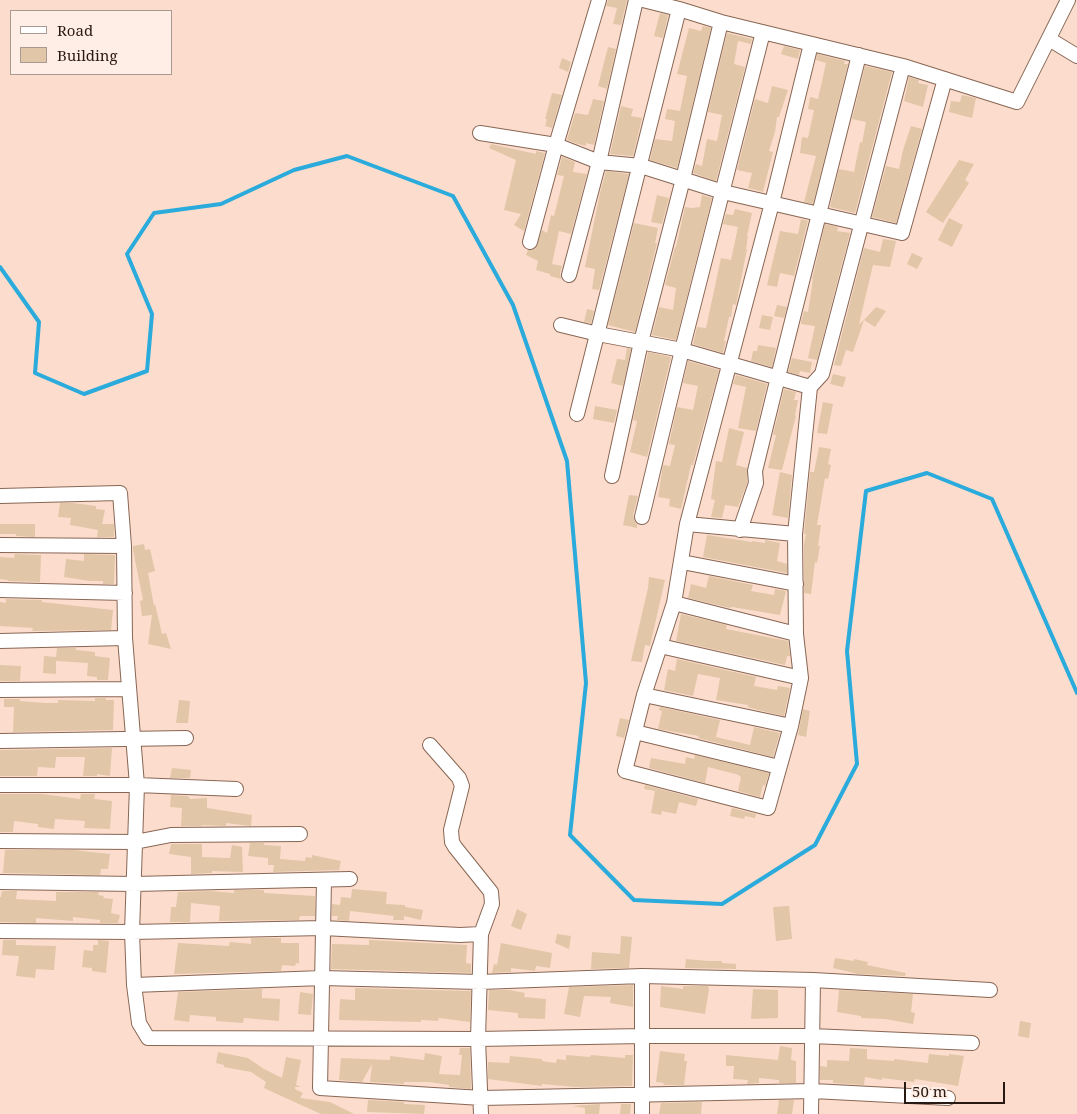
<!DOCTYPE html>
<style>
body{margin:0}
#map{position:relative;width:1077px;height:1114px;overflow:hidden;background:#fcddcd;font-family:"Noto Serif",serif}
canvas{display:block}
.legend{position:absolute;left:10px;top:10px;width:162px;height:65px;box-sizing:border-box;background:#feeee6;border:1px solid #a89991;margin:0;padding:6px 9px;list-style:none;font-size:15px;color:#271a12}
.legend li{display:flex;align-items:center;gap:10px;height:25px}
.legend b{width:25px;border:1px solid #a89991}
.scale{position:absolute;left:904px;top:1082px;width:101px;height:22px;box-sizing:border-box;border:2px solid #271a12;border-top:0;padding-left:6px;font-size:15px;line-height:18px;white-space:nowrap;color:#271a12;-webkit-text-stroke:4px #feeee6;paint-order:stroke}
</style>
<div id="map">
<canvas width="1077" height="1114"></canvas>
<ul class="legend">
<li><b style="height:6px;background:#fff"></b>Road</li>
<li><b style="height:14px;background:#e1c6a7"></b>Building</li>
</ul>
<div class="scale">50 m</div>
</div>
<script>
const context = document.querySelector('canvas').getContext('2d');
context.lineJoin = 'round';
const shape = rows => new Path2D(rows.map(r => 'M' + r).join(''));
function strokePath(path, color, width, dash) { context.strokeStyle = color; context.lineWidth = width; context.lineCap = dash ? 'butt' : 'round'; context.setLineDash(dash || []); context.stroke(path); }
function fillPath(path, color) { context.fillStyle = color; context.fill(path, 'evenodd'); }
strokePath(shape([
 [0,267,39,322,35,373,84,394,147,371,152,314,127,254,154,213,221,204,294,170,347,156,453,196,513,305,567,461,586,683,570,835,634,900,722,904,815,845,857,764,847,651,866,491,927,473,992,499,1077,693]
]), '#2babdc', 4);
fillPath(shape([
 [608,0,627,0,621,25,613,24,617,8,606,6],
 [660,13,668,15,663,38,654,36],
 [703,26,711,28,677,168,650,160,655,139,672,141,675,121,665,119,667,109,680,111,687,76,677,74,689,28,701,31],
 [727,33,752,39,751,44,738,41,734,64,745,67,716,181,693,173,696,164,702,166,707,139,717,141,722,115,708,112],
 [784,46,800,50,798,59,781,54],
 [608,47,616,49,607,89,598,86],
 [817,54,845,61,844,64,848,64,813,204,804,202,816,156,800,153,802,137,808,138,814,110,808,109,810,97,818,99,826,63,816,60],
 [562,58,571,62,568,72,559,68],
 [865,66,892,72,855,213,830,207,839,169,854,172,860,142,862,143,866,122,852,119],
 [909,77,919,80,918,83,928,85,923,107,904,101],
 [772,86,788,90,779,117,777,117,775,132,769,151,773,152,763,192,748,188,752,173,737,170,755,99,768,103],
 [552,93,562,95,552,128,545,126,547,119,545,119],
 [962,95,976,98,972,118,949,112,951,101,960,102],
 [593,99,604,101,594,145,586,143,586,146,578,144,567,140,575,113,588,115],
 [621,106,633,109,631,116,642,118,633,156,610,154],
 [911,126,922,129,896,223,872,217,886,166,899,169,903,150],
 [491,144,536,154,536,151,545,153,524,231,514,225,521,214,504,210,516,160,489,148],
 [562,157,575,162,573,172,587,174,571,234,559,231,552,264,562,266,560,273,561,279,550,276,550,274,536,270,538,261,526,255,528,250,533,250,536,248,542,230,547,233,551,215,554,216,564,176,557,175],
 [959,160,974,164,965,180,969,183,943,223,926,212],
 [606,171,629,174,599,290,592,289,595,269,585,267,600,193],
 [657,195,669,198,662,224,651,222],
 [702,195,712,198,676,340,652,335,659,307,673,310,676,288,665,285,675,247,676,247,685,207,691,208,700,207],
 [735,209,752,213,747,236,748,236,746,249,747,249,736,305,733,304,731,317,729,317,724,341,726,341,723,353,693,344,697,327,706,328,721,258,731,260,738,227,723,224,726,214,733,215],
 [949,218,963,225,952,247,938,240],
 [801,219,808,221,794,276,780,273,777,287,767,285,780,231,798,234],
 [634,223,658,228,655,243,657,243,635,332,608,325],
 [825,224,838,227,837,231,850,233,817,360,808,358,815,326,801,324,801,322,804,311,808,312,813,279,812,279],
 [883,239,896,241,890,267,873,265,859,324,864,320,853,352,846,350,841,366,834,365,864,248,880,252],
 [912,253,923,258,917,269,907,264],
 [777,305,787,307,784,318,774,316],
 [876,307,886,311,875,327,864,320],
 [587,309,594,311,591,323,584,322],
 [762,315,773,317,770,330,759,328],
 [758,345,776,348,772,367,751,361,753,351,757,351],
 [627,348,631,349,623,386,611,383,617,359,625,360],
 [648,352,671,357,647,457,630,452,637,421,633,420],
 [792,358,812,362,810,373,800,371,799,375,788,372],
 [688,361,719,370,693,465,691,465,681,509,669,506,670,499,658,497,663,465,670,466,675,445,669,444,677,407,693,410,698,386,683,383],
 [833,374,846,377,843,387,830,384],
 [736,375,767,384,756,431,738,428,746,387,733,384],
 [784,389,796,392,794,400,798,400,795,415,796,416,782,470,768,468,776,435,773,435],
 [823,402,833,404,827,434,817,433],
 [595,406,617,410,614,423,593,419],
 [729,428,744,432,736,465,747,468,747,483,738,507,725,505,722,518,711,517,715,500,711,499,716,461,722,462],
 [819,447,831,449,828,464,831,465,828,479,825,478,817,525,821,525,818,546,820,546,817,563,815,562,811,594,804,593,804,544,806,534,804,534,810,472,814,472],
 [780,472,792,475,788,518,772,515],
 [629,495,638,496,633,515,634,520,637,524,637,528,623,525],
 [60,503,73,503,96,506,96,509,105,510,102,524,114,524,114,537,97,537,98,530,70,525,71,518,58,517],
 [0,524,35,524,35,537,16,536,16,534,0,534],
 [707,535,752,542,752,541,765,543,765,540,780,543,777,561,787,564,787,573,703,557],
 [144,544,145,550,150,549,155,571,148,573,154,606,155,604,162,634,166,633,171,649,148,644,152,615,142,616,140,601,143,600,133,550,133,546],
 [15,554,41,555,40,582,8,581,8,580,0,579,0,557,14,558],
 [84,554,115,555,114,584,103,584,103,581,90,581,64,577,66,559,84,561],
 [709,576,753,585,751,591,774,595,775,589,786,591,780,615,732,607,730,608,688,598,691,584,706,588],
 [649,577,665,580,650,646,645,645,642,662,631,661,648,588],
 [6,599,42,600,42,602,113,610,111,630,32,631,33,628,0,626,0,602,6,603],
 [681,614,727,625,726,629,788,641,790,656,787,656,785,665,676,641],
 [57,648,76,648,76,650,95,652,95,656,110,658,108,680,97,680,97,677,87,676,88,663,56,661,56,674,43,673,44,656,56,657],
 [677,659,756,677,754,686,777,690,778,686,790,688,784,716,758,710,748,707,748,705,716,700,720,678,698,674,693,696,664,690,668,669,675,671],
 [0,665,21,666,20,681,0,681],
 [95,698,106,698,106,700,114,700,113,730,13,732,14,707,4,707,4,699,20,699,20,701,45,703,58,703,58,700,95,701],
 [179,700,190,701,188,723,176,723],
 [660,707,720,720,716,737,750,745,754,727,780,733,773,757,698,738,699,736,658,729,662,711,659,710],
 [803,709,810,711,806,737,798,735],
 [620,718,629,720,624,738,616,736],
 [112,748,110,776,97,774,97,776,83,776,85,757,56,757,55,768,38,767,37,776,0,776,0,750],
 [695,755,769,773,765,786,763,785,760,797,738,791,741,777,739,776,739,775,708,767,705,783,649,768,651,758,685,764,686,757,694,759],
 [172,768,191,770,190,778,170,778],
 [645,785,698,799,696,806,679,802,676,814,662,811,661,815,651,813,655,791,644,789],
 [0,794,42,794,80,799,81,794,95,794,94,799,112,801,110,829,84,828,85,821,55,819,54,829,38,827,38,824,14,821,13,832,0,832],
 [171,795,188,796,190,799,207,798,207,808,252,815,251,826,226,823,226,826,202,825,202,826,181,826,182,808,170,807],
 [732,808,756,814,755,818,745,816,744,819,730,816],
 [250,843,264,843,264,845,281,846,280,859,305,861,306,857,312,858,312,855,341,861,339,870,273,872,274,865,268,865,268,858,248,856],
 [171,844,202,844,202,857,230,858,232,845,242,847,243,872,212,871,212,873,191,874,191,857,169,854],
 [5,850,73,850,110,854,108,869,101,869,100,875,3,873],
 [352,889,387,892,386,904,405,905,405,907,423,910,421,920,404,916,404,920,393,920,394,916,350,911,349,921,337,920,338,916,332,916,332,904,340,905,341,897,351,898],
 [234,890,264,890,264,893,315,896,315,916,300,916,299,920,219,921,220,906,191,903,190,922,170,922,171,907,176,907,178,892,210,891,234,893],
 [2,891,17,891,16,899,56,901,56,892,99,892,98,895,104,896,103,898,113,899,111,913,120,915,118,923,100,923,100,920,73,917,73,921,36,918,36,923,0,922,0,897,1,897],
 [789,906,792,939,776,941,773,907],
 [517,909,527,914,521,930,511,926],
 [557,934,571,936,569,949,555,943],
 [621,936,632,937,629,968,591,969,592,952,620,954],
 [251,938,281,938,281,943,299,943,299,964,296,963,295,966,282,965,281,971,174,974,178,943,229,946,230,942,251,944],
 [3,940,16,940,16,945,56,946,54,970,36,969,35,978,16,976,19,956,2,955],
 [98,940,109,941,106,973,92,971,92,968,82,967,84,950,93,951,93,945,98,945],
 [369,940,467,945,466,963,471,964,471,973,331,969,332,944,369,945],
 [501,943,552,953,550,968,536,966,535,971,511,968,511,972,492,973,494,964,497,965],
 [835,958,854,961,854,959,868,962,867,965,906,973,905,976,858,974,833,968],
 [686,959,708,961,722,961,722,963,736,964,736,969,685,968],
 [633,985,633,1007,610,1003,611,997,584,996,580,1017,564,1014,569,987],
 [661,986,683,989,683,986,708,986,709,989,705,1014,660,1007],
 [355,988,471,991,470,1022,439,1018,438,1021,421,1020,421,1022,339,1020,340,999,355,1000],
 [262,989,262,998,280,999,279,1021,244,1018,243,1023,216,1021,216,1017,190,1015,189,1022,174,1020,178,992],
 [753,989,778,990,778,1018,751,1019],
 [489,990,509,990,525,993,524,997,546,999,545,1019,518,1018,518,1013,488,1010],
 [839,990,913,994,911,1012,915,1013,913,1024,885,1019,861,1018,861,1016,837,1012],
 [300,992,313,994,311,1015,298,1014],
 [1020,1021,1031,1023,1029,1038,1018,1036],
 [780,1046,792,1048,791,1060,796,1061,796,1083,779,1083,779,1080,759,1078,759,1083,747,1084,748,1080,733,1079,734,1066,726,1066,726,1055,778,1060],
 [460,1048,470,1048,471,1089,449,1087,449,1085,429,1082,404,1082,404,1084,370,1082,372,1064,362,1082,339,1080,341,1058,390,1060,390,1056,424,1060,425,1053,442,1056,439,1074,460,1075,462,1055,459,1055],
 [850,1048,867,1049,867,1059,894,1061,894,1059,928,1063,929,1054,949,1056,949,1054,964,1056,958,1086,915,1079,914,1082,882,1078,882,1080,865,1077,864,1085,833,1083,833,1080,820,1080,820,1066,827,1067,827,1060,849,1061],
 [660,1051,685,1054,684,1061,687,1061,684,1085,663,1085,664,1083,656,1082],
 [218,1052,248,1058,264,1069,282,1078,286,1057,301,1060,296,1085,301,1087,295,1087,295,1089,303,1093,300,1098,330,1102,354,1114,321,1114,279,1095,264,1088,266,1082,251,1072,224,1067,224,1065,216,1063],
 [566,1055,590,1057,591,1055,625,1058,625,1055,633,1055,632,1086,575,1087,542,1084,542,1086,488,1079,488,1062,509,1063,510,1056,542,1059,542,1061,556,1063,557,1059,566,1060],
 [368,1100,404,1102,404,1104,425,1105,424,1114,367,1112],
 [779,1100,794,1100,792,1114,777,1114],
 [702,1102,701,1114,659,1114,661,1103],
 [600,1104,599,1114,585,1114,585,1108,572,1106],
 [621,1104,631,1104,630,1114,620,1114]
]), '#e1c6a7');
const minor = shape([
 [643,0,679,9,721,22,903,66,1017,102,1068,0],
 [1049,39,1077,56],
 [811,44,772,203,687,524,674,603,644,695,625,771,768,808,791,726,801,678,796,634,795,534,810,387,822,374,903,66],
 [480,133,556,145,599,162,641,166,723,192,902,233,945,79],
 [530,242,556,145,599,0],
 [569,275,599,162,636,0],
 [561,325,598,334,682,350,810,387],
 [577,414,679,9],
 [612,476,641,342,683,179,721,22],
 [0,496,120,493,124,546,125,638,137,785,132,932,134,985,139,1023,148,1038,478,1039,642,1036,812,1036,972,1043],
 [642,517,682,350,763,32],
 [687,524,795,534],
 [740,530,756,483,755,471,778,377,859,55],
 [0,545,124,546],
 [682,562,796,584],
 [0,590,125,593],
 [674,603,796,634],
 [0,641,125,638],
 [660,646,801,678],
 [0,690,129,689],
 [644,695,791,726],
 [635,732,779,767],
 [0,741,186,738],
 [430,745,459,778,462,786,451,830,452,842,455,847,491,892,492,904,481,934],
 [0,785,137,785,236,789],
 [0,841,135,842,171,835,300,834],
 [324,880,320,1088,482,1098,813,1091,948,1098],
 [0,882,134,884,350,879],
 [0,931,132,932,323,928,460,935,481,934,478,1039,481,1114],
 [134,985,322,978,480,982,642,976,813,980,990,990],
 [642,1114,642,976],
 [811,1114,813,980]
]);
strokePath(minor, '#886654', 16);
strokePath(minor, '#fff', 14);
</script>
